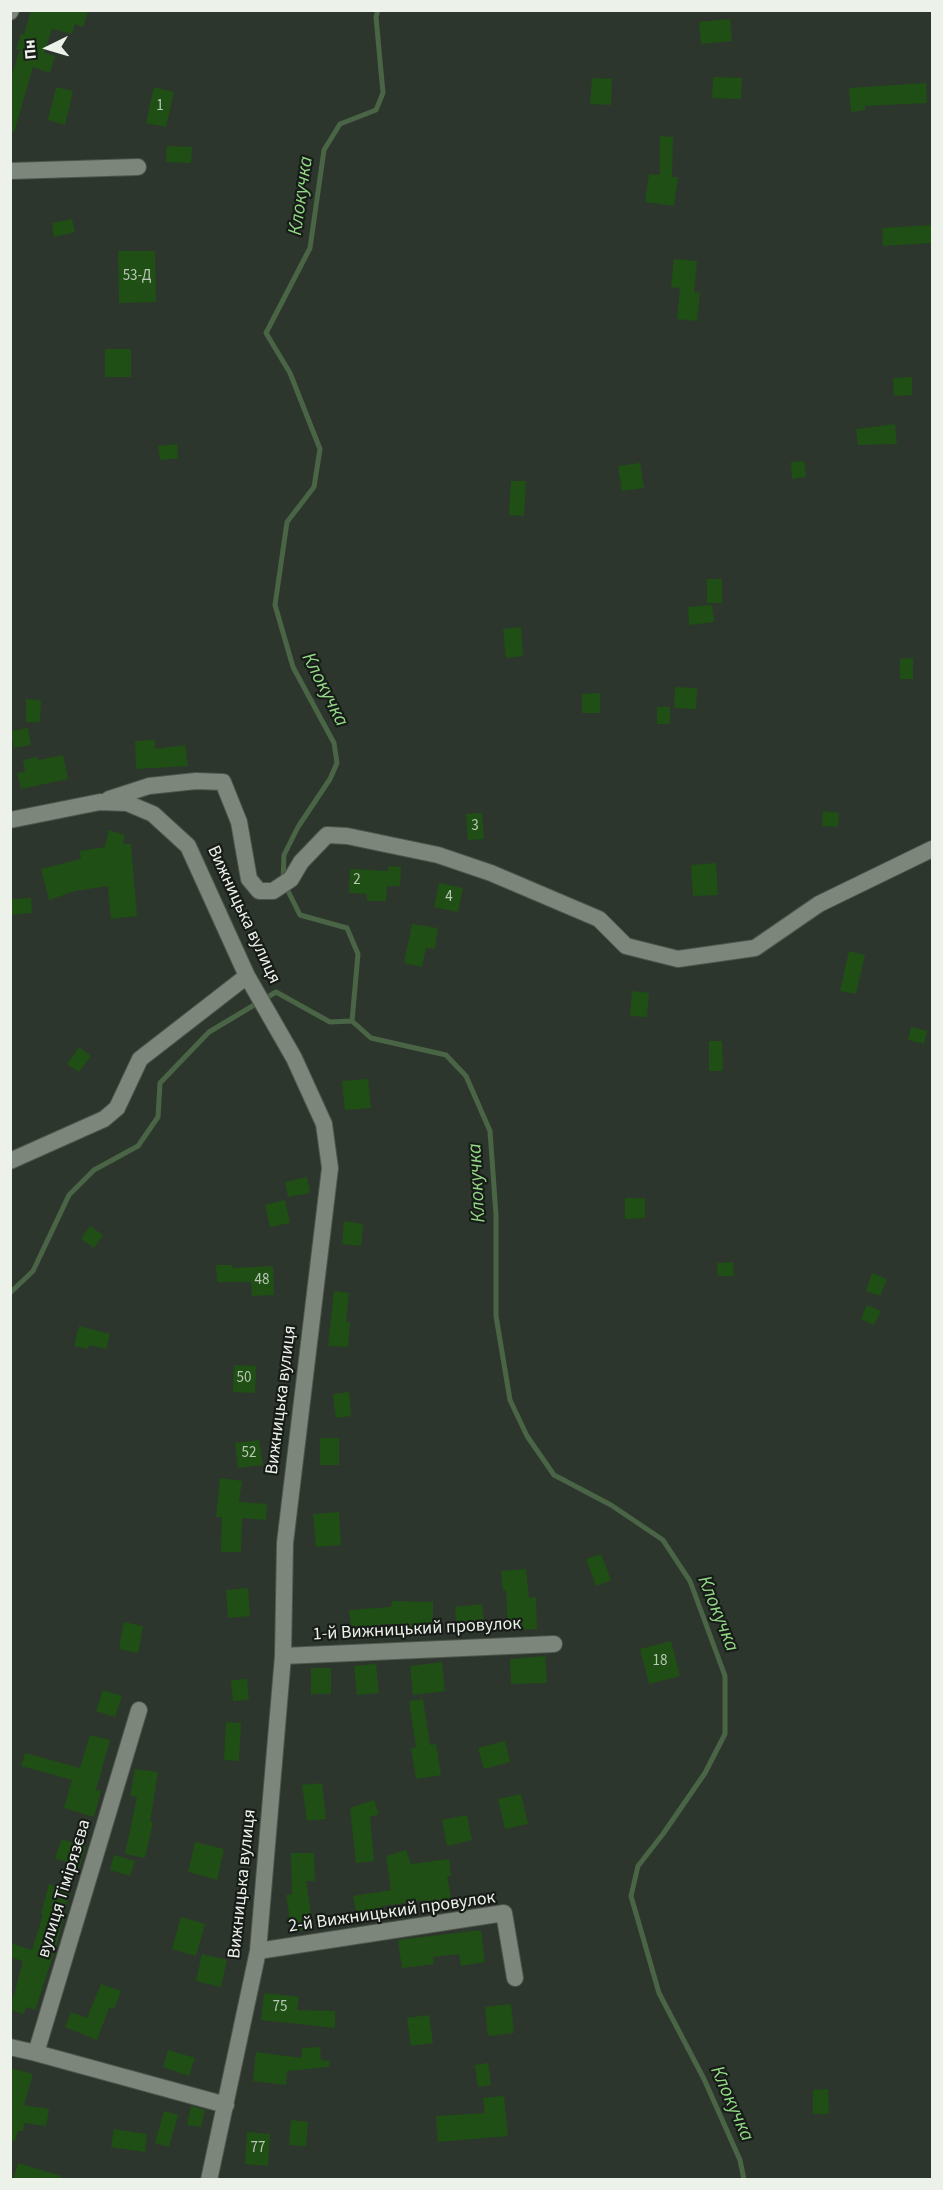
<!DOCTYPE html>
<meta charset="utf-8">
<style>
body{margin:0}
#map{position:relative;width:943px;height:2190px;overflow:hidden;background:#2d362c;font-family:"Source Sans 3",sans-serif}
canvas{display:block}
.frame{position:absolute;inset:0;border:12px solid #ecf1ea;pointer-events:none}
.north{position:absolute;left:18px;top:18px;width:60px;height:60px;-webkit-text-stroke:4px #181c18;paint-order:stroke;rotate:265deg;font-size:16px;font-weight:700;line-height:24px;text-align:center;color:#ecf1ea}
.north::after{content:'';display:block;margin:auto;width:21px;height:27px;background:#ecf1ea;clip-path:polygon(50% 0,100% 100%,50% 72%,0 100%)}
</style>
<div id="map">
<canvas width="943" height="2190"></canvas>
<div class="frame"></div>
<div class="north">Пн</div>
</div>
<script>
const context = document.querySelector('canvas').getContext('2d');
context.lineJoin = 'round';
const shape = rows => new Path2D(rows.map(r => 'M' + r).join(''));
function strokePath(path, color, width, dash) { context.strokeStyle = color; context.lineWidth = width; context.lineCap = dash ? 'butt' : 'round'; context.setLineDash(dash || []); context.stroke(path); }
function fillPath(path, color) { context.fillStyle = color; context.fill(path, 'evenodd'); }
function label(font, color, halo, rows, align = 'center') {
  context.font = font + ' "Source Sans 3",sans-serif'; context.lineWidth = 4.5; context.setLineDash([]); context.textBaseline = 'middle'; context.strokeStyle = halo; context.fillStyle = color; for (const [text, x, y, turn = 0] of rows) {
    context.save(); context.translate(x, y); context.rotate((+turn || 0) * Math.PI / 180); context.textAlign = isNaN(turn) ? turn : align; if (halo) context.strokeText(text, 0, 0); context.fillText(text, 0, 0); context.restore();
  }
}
strokePath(shape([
 [378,10,376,17,383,93,376,110,340,124,324,150,310,248,266,333,290,373,320,449,314,487,287,522,275,605,293,667,334,743,337,763,330,779,298,827,284,855,283,881,300,915,347,928,358,954,352,1021,371,1038,446,1055,466,1076,490,1131,496,1215,496,1316,510,1400,527,1436,554,1475,611,1505,663,1540,690,1581,725,1676,725,1734,705,1773,663,1834,638,1866,631,1896,659,1993,704,2079,740,2160,744,2180],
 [10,1293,33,1271,69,1195,94,1170,138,1146,158,1117,160,1083,209,1032,276,992,330,1022,352,1021]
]), '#4a6546', 5);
fillPath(shape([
 [31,10,79,10,88,13,83,27,75,24,72,34,52,29,44,53,55,56,50,73,33,67,14,132,10,132,10,80,20,50,16,49,21,34,24,35],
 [730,19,732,41,701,44,699,22],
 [713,77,742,78,741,99,712,98],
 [592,78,612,79,611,105,590,104],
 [926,83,927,103,865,106,865,110,851,112,849,88],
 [56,87,73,91,65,125,48,120],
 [154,87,174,92,166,127,146,123],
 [660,136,673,137,672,177,678,177,674,206,645,202,649,174,660,175],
 [167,146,192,147,191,163,166,162],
 [72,219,75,232,54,237,52,223],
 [931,225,932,243,883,246,882,228],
 [118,251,155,251,156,302,119,303],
 [674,259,697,261,694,292,700,293,697,321,677,319,680,288,671,287],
 [105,349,131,349,131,377,105,377],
 [912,377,912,395,894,396,893,378],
 [895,424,897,444,858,445,856,429],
 [177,444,178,458,160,460,158,446],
 [804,461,806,477,792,479,791,462],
 [640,463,644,488,622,491,618,466],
 [511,481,526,481,524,516,509,515],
 [707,579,722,579,722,603,707,603],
 [712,605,714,622,689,625,688,607],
 [521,627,523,656,506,658,503,629],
 [913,658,913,679,900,679,900,659],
 [675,687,697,688,696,709,674,708],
 [600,693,600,713,582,713,582,694],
 [26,699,41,700,40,722,26,722],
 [657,707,670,707,670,724,657,724],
 [28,728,31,745,14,748,11,731],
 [155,740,155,749,185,745,188,766,136,769,135,741],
 [63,755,68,779,21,789,17,773,25,772,23,760,37,757,38,760],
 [823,811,839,813,838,827,822,826],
 [482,813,484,839,468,840,466,814],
 [109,830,125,835,123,844,131,844,137,916,111,919,108,886,75,891,49,900,41,869,81,859,80,851,105,847],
 [716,863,718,895,693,896,691,865],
 [388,866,401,867,400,886,387,886,386,901,367,901,367,894,349,893,350,869,388,871],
 [439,883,463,888,458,912,434,907],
 [31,898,32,913,10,915,10,899],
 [412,924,438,928,435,949,426,948,422,967,404,963],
 [849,951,865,955,856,994,840,991],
 [632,991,649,993,647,1017,630,1016],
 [911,1027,927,1031,924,1044,908,1040],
 [709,1041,722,1041,723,1071,709,1071],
 [79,1047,91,1056,79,1072,67,1064],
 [368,1079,371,1108,345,1110,342,1081],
 [307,1177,310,1193,288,1197,285,1182],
 [625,1198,645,1198,645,1218,625,1219],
 [285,1200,290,1223,270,1227,265,1205],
 [344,1221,363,1224,361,1246,342,1244],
 [90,1226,103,1235,94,1248,81,1239],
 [733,1262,734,1276,718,1276,717,1263],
 [216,1265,232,1265,232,1268,273,1266,274,1295,252,1296,251,1282,217,1282],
 [872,1273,887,1279,880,1296,866,1291],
 [334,1291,349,1293,346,1322,350,1322,348,1347,328,1346],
 [867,1305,881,1311,874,1325,861,1319],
 [79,1326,110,1334,106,1349,89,1345,88,1349,74,1346],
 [234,1365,256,1366,255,1393,233,1392],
 [349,1392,351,1416,336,1418,333,1394],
 [320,1438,339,1438,339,1465,320,1465],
 [259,1440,263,1465,238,1468,235,1443],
 [220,1478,242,1481,239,1502,267,1504,266,1520,242,1518,241,1552,221,1552,222,1517,216,1517],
 [339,1512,341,1545,316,1547,313,1514],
 [601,1554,611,1580,596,1586,586,1559],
 [526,1569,529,1598,536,1597,537,1629,508,1630,506,1590,503,1591,501,1571],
 [248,1588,250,1616,228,1618,226,1590],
 [392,1601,433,1602,433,1633,409,1633,409,1624,380,1624,381,1634,352,1635,349,1610,391,1607],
 [482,1604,484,1628,457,1631,455,1607],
 [124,1622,143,1626,138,1653,119,1649],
 [671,1641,680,1676,649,1684,640,1649],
 [545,1656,547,1683,511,1684,510,1659],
 [442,1662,445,1691,413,1695,410,1666],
 [376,1664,379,1693,357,1695,354,1666],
 [311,1668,331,1668,331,1694,311,1694],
 [247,1679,249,1700,233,1701,231,1680],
 [103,1690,122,1696,115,1717,96,1711],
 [423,1699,430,1745,436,1744,441,1775,416,1779,411,1748,416,1747,409,1701],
 [226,1722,241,1723,239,1761,224,1760],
 [90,1735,110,1740,96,1790,101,1791,94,1817,64,1808,72,1780,21,1766,25,1753,80,1768],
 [505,1741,510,1762,484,1769,478,1748],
 [135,1769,158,1772,150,1822,153,1822,145,1858,125,1854,137,1797,130,1796],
 [322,1783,326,1819,307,1821,302,1785],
 [521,1794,528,1824,505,1829,498,1799],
 [374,1800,379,1814,370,1817,374,1861,356,1863,350,1808],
 [467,1815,472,1840,447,1846,442,1820],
 [62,1839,86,1847,79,1867,55,1858],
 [195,1842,224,1849,217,1880,188,1872],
 [406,1850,411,1864,449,1859,451,1876,447,1876,452,1903,428,1907,426,1900,382,1906,383,1914,357,1917,353,1896,391,1890,386,1856],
 [291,1853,314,1853,315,1881,306,1881,313,1928,292,1932,286,1895,292,1894],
 [114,1855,135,1861,130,1876,110,1870],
 [49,1884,70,1890,57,1944,35,2010,26,2007,24,2014,10,2010,23,1961,10,1957,10,1943,32,1950,43,1915,41,1914],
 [181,1917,205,1924,196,1956,172,1949],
 [481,1930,485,1962,461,1966,459,1954,433,1957,434,1964,402,1968,398,1940],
 [202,1954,227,1960,221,1987,196,1981],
 [101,1984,121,1991,114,2009,109,2008,97,2040,65,2027,71,2012,87,2018],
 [264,1993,299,1997,297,2010,335,2011,335,2028,261,2020],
 [511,2004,514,2033,488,2036,485,2007],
 [429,2015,433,2043,411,2046,407,2018],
 [320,2047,321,2060,330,2061,329,2067,287,2071,286,2085,253,2081,256,2052,302,2058,302,2048],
 [168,2050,195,2058,189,2076,163,2067],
 [488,2063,491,2085,478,2087,475,2065],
 [10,2068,33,2074,24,2105,49,2109,46,2126,24,2123,23,2131,18,2131,15,2141,10,2141],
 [828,2089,829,2114,813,2114,813,2090],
 [504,2096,508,2136,438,2142,436,2116,485,2113,483,2098],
 [191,2106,205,2110,201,2127,187,2125],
 [164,2111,178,2115,169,2147,155,2143],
 [291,2120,308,2122,306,2146,289,2145],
 [114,2129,147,2134,145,2152,111,2147],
 [247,2132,270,2134,268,2166,245,2164],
 [18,2163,61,2176,61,2180,13,2180]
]), '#1f4f15');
const minor = shape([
 [10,12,11,10],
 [10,171,138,167],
 [109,799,149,786,196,781,223,782,239,822,249,879,259,891,273,891,291,879,301,862,327,835,347,836,438,855,491,873,599,919,626,946,678,959,755,948,819,904,932,849],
 [10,820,100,802,127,803,153,814,188,846,247,976,294,1058,324,1124,330,1168,285,1543,283,1656,258,1951,209,2180],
 [10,1161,104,1119,117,1108,140,1059,247,976],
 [283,1656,554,1644],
 [258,1951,504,1913,515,1978],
 [10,2047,36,2053,139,1710],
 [36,2053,226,2105]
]);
strokePath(minor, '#4e544c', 18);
strokePath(minor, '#7c867a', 16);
label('15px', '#b9c8b5', null, [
 ["1",160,107],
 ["53-Д",137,277],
 ["3",475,827],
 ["2",357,881],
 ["4",449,898],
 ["48",262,1281],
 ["50",244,1379],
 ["52",249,1454],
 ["18",660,1662],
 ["75",280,2008],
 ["77",258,2149]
]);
label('18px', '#ecf1ea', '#181c18', [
 ["Вижницька вулиця",243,915,65],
 ["Вижницька вулиця",282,1400,-83],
 ["1-й Вижницький провулок",417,1630,-3],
 ["Вижницька вулиця",243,1884,-84],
 ["вулиця Тімірязєва",65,1889,-73],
 ["2-й Вижницький провулок",392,1913,-8]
]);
label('italic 20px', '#92d885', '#181c18', [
 ["Клокучка",302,196,-82],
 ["Клокучка",324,690,63],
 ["Клокучка",478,1183,-93],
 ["Клокучка",717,1614,68],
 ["Клокучка",731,2104,66]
]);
</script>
